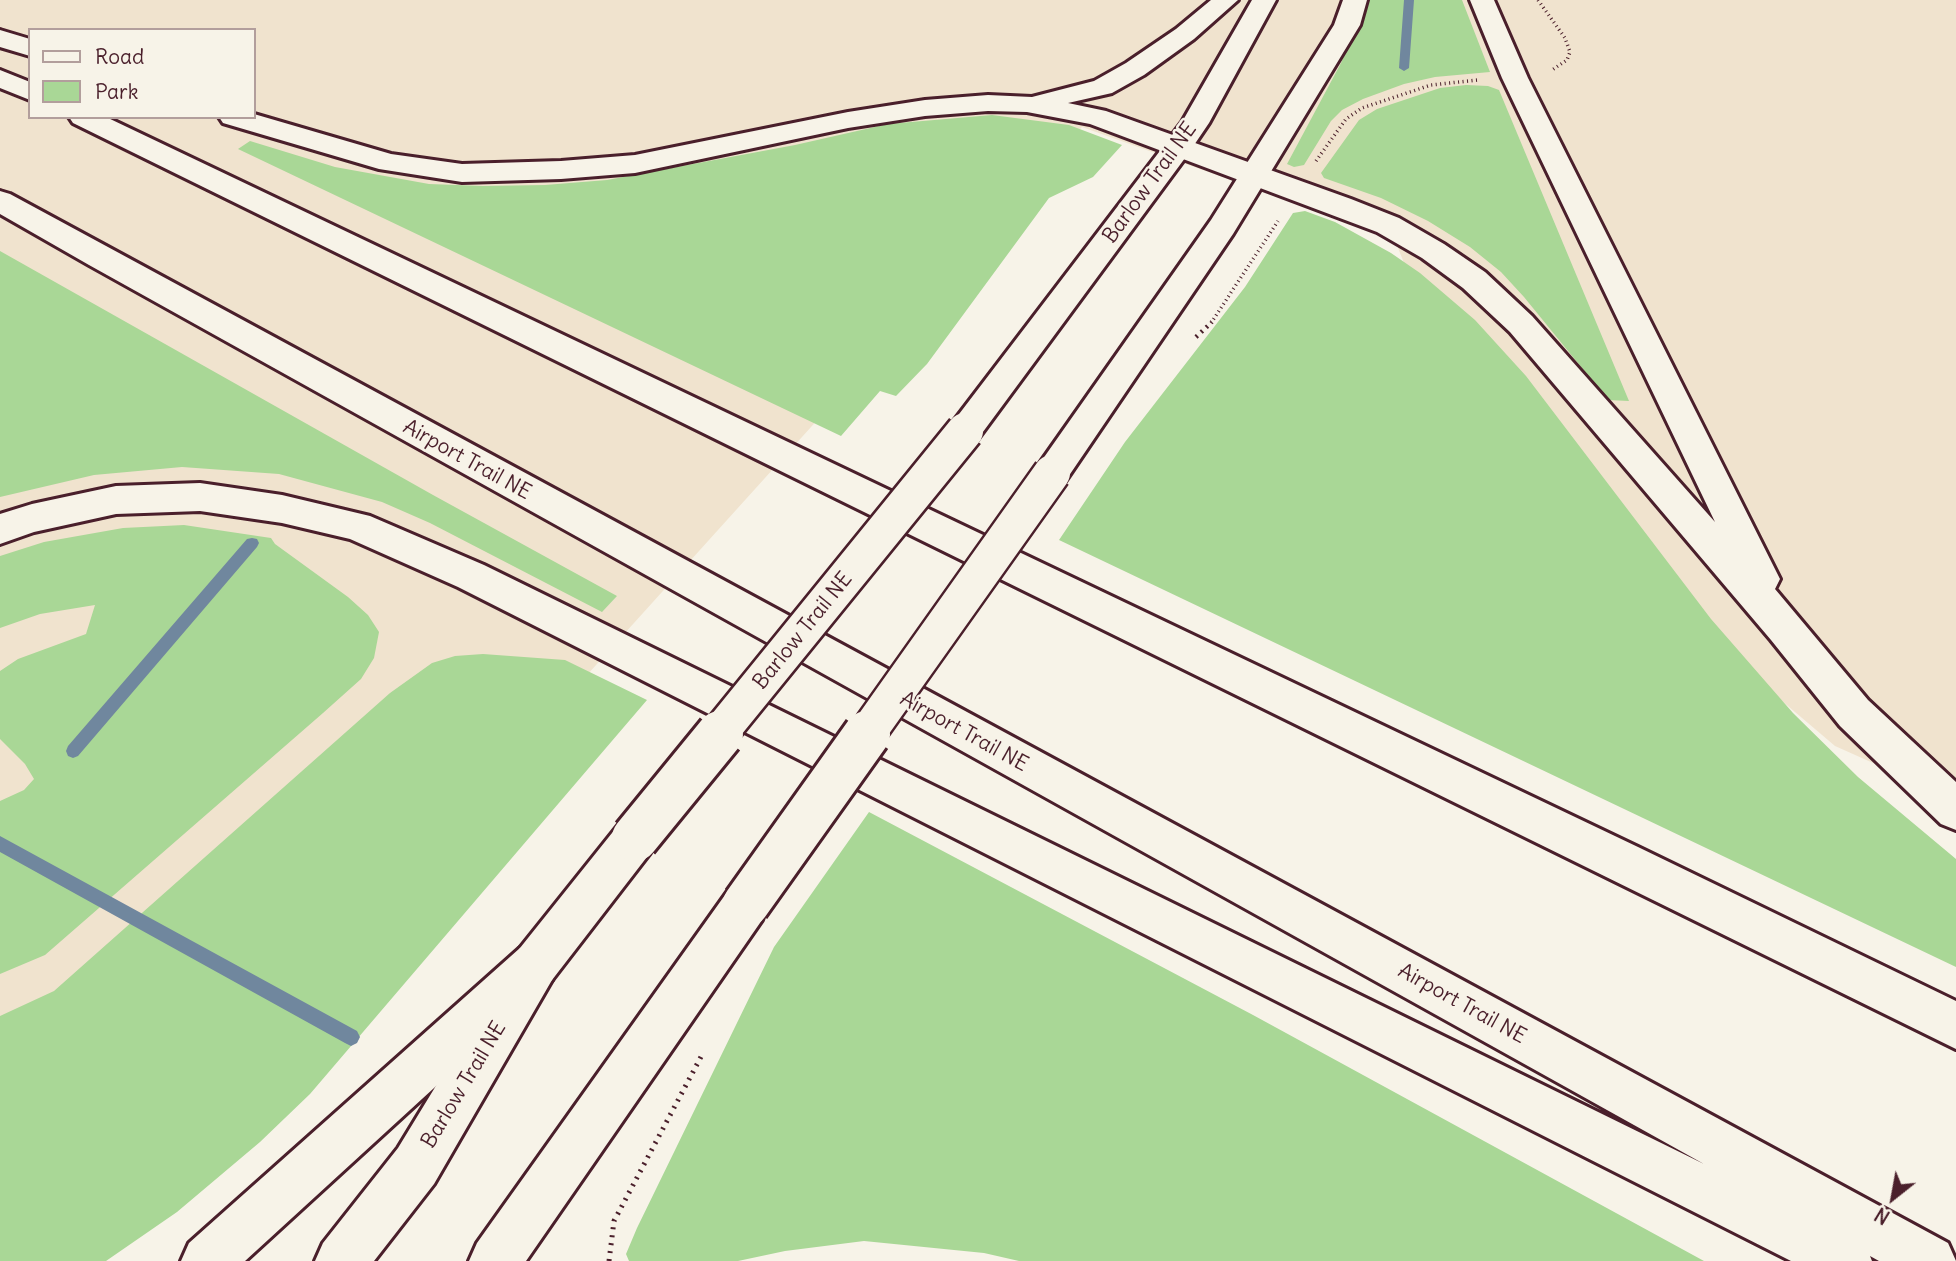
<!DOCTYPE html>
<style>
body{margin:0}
#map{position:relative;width:1956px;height:1261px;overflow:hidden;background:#f7f3e8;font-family:Delius,sans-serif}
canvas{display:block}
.legend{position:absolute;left:28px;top:28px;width:228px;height:91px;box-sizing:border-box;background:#f7f3e8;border:2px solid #b29e9c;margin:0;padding:9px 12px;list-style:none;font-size:21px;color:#4a1f2b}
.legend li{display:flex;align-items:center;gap:14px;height:35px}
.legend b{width:35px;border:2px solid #b29e9c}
.north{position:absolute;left:1858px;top:1163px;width:70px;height:70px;-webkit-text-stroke:5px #f7f3e8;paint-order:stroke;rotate:211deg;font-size:19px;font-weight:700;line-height:28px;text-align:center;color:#4a1f2b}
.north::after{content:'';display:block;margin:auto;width:24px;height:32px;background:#4a1f2b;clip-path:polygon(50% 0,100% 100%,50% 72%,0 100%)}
</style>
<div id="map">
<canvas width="1956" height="1261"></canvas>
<ul class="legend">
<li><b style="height:9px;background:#f7f3e8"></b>Road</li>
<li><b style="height:19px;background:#a9d796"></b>Park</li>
</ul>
<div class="north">N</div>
</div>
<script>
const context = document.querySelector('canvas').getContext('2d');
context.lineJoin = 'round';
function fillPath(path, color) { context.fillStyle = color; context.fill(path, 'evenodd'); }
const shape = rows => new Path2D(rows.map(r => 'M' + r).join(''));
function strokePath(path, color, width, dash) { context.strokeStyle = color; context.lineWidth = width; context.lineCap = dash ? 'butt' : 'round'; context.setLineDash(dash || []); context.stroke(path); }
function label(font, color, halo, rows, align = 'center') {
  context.font = font + ' Delius,sans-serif'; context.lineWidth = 5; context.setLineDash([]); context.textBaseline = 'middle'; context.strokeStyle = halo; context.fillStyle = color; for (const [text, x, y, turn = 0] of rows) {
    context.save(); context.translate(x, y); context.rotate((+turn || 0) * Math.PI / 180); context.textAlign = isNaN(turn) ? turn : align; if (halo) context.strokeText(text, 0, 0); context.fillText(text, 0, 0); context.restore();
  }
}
fillPath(shape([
 [0,0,1956,0,1956,800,1835,746,1475,440,1394,238,1082,127,391,892,0,1261],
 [30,30,254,30,254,117,30,117]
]), '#f0e3ce');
fillPath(shape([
 [1367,0,1462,0,1490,72,1435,77,1404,84,1363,99,1342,110,1331,121,1304,165,1294,167,1287,164,1341,63],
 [1466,85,1488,86,1499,90,1629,401,1608,400,1524,297,1501,272,1470,247,1428,221,1381,198,1324,178,1321,173,1359,120,1377,109,1440,88],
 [992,115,1069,125,1122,145,1093,177,1049,198,927,364,896,396,880,391,841,436,238,149,250,141,335,167,429,184,483,186,545,185,607,180,795,145,888,124],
 [1305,211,1335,222,1391,253,1420,273,1475,320,1526,376,1711,619,1793,713,1858,777,1956,859,1956,967,1059,540,1125,442,1245,287,1293,213],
 [0,251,433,495,617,596,602,612,430,523,382,502,279,474,182,467,94,475,0,497],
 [184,525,271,538,275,544,348,597,368,615,379,632,374,658,361,679,323,713,45,955,0,974,0,801,24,790,34,779,25,764,0,739,0,671,18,659,86,634,95,605,40,614,0,628,0,556,44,542,123,528],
 [483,654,565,660,647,700,310,1094,260,1142,177,1212,106,1261,0,1261,0,1016,54,991,390,693,432,663,455,656],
 [869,812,1253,1015,1704,1261,1019,1261,984,1253,864,1241,785,1251,738,1261,629,1261,626,1254,637,1228,774,947]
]), '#a9d796');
fillPath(shape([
 [1404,0,1414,0,1409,68,1404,71,1399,68,1404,0],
 [252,538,257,539,259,543,257,547,78,756,73,758,68,756,66,751,68,746,247,539,252,538],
 [0,836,357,1031,360,1037,357,1043,351,1046,345,1043,0,852,0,836]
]), '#70879e');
const major = shape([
 [1252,0,1276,0,1209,123,1188,154,977,440,965,444,953,440,948,431,953,422,1182,122,1252,0],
 [1343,0,1367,0,1360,25,1233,234,1064,483,1052,487,1040,483,1034,473,1040,463,1211,220,1334,25,1343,0],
 [635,817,650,823,656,838,650,853,552,980,434,1184,374,1261,315,1261,323,1243,398,1148,520,948,620,823,635,817],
 [746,882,762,888,768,904,762,920,526,1261,469,1261,477,1243,730,888,746,882]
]);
const highway = shape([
 [1211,0,1238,0,1194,39,1144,75,1112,93,1068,103,1106,111,1351,199,1399,218,1444,244,1485,272,1532,316,1715,522,1502,78,1470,0,1494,0,1528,78,1780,579,1775,589,1868,700,1956,782,1956,830,1941,824,1840,726,1771,640,1510,332,1463,288,1422,258,1377,232,1090,124,1027,112,988,111,925,116,848,128,635,173,561,179,462,182,379,169,223,123,219,117,254,117,254,114,391,154,462,164,561,161,635,155,848,112,925,100,988,95,1032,97,1094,81,1126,63,1176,29,1211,0],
 [0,30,30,39,30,56,0,47,0,30],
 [0,70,30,82,30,100,0,88,0,70],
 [69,117,106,117,1638,847,1956,1001,1956,1049,73,123,69,117],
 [0,191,10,194,1948,1243,1956,1261,1879,1261,1870,1256,1872,1261,1791,1261,458,587,350,539,282,523,200,511,116,514,34,532,0,544,0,514,32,504,116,486,200,483,282,495,370,516,484,565,1704,1164,89,265,0,214,0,191],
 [536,941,552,948,559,964,552,980,245,1261,181,1261,189,1243,520,948,536,941]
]);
strokePath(major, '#4a1f2b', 6);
strokePath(highway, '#4a1f2b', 6);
strokePath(shape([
 [1538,0,1565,38,1570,52,1567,60,1552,70],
 [1316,161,1346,119,1362,108,1431,85,1478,80],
 [1211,323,1278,221]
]), '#4a1f2b', 3.5, [1, 3.5]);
strokePath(shape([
 [1196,337,1212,322]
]), '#4a1f2b', 4.5, [2, 5]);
strokePath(shape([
 [609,1261,614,1221,703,1053]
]), '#4a1f2b', 5, [2, 6]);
fillPath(major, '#f7f3e8');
fillPath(highway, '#f7f3e8');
const majorBridgeFar1 = shape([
 [718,735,965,431],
 [866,735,1052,473]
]);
const majorBridge = shape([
 [635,838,720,734],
 [746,904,867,734]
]);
strokePath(majorBridgeFar1, '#4a1f2b', 41, []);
strokePath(majorBridge, '#4a1f2b', 52, []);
strokePath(majorBridgeFar1, '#f7f3e8', 36);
strokePath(majorBridge, '#f7f3e8', 46);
label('21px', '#4a1f2b', '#f7f3e8', [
 ["Barlow Trail NE",1150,183,-54],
 ["Airport Trail NE",467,460,29],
 ["Barlow Trail NE",803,631,-51],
 ["Airport Trail NE",964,732,29],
 ["Airport Trail NE",1462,1004,29],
 ["Barlow Trail NE",464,1085,-59]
]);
</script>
